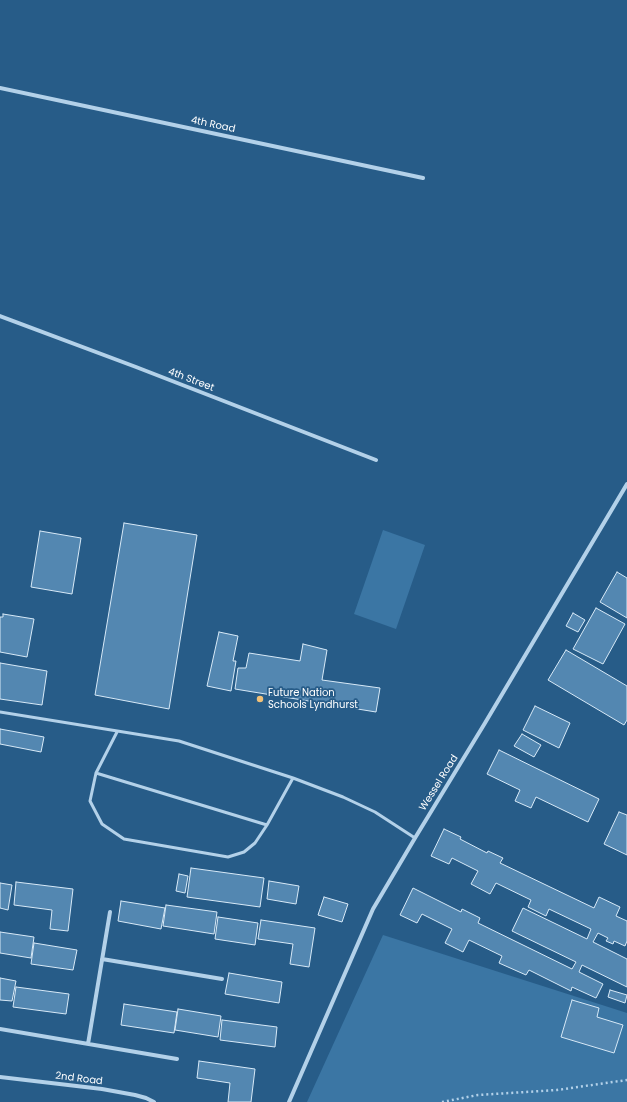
<!DOCTYPE html>
<style>
body{margin:0}
canvas{display:block;background:#275c88}
</style>
<canvas width="627" height="1102"></canvas>
<script>
const context = document.querySelector('canvas').getContext('2d');
context.lineJoin = 'round';
function fillPath(path, color) { context.fillStyle = color; context.fill(path, 'evenodd'); }
const shape = rows => new Path2D(rows.map(r => 'M' + r).join(''));
function strokePath(path, color, width, dash) { context.strokeStyle = color; context.lineWidth = width; context.lineCap = dash ? 'butt' : 'round'; context.setLineDash(dash || []); context.stroke(path); }
function label(font, color, halo, rows, align = 'center') {
  context.font = font + ' Poppins,sans-serif'; context.lineWidth = 3.5; context.setLineDash([]); context.textBaseline = 'middle'; context.strokeStyle = halo; context.fillStyle = color; for (const [text, x, y, turn = 0] of rows) {
    context.save(); context.translate(x, y); context.rotate((+turn || 0) * Math.PI / 180); context.textAlign = isNaN(turn) ? turn : align; if (halo) context.strokeText(text, 0, 0); context.fillText(text, 0, 0); context.restore();
  }
}
fillPath(shape([
 [383,530,425,545,396,629,354,614],
 [383,935,627,1013,627,1102,307,1102]
]), '#3b76a4');
const building = shape([
 [124,523,197,535,169,709,95,695,124,523],
 [40,531,81,538,72,594,31,587,40,531],
 [617,572,627,578,627,618,600,602,617,572],
 [596,608,625,624,603,664,573,649,596,608],
 [573,613,585,620,578,632,566,626,573,613],
 [3,614,34,619,27,657,0,652,0,617,3,617,3,614],
 [219,632,238,636,233,661,236,661,231,691,207,686,219,632],
 [303,644,327,650,322,680,380,688,376,712,235,689,238,668,246,668,249,653,300,661,303,644],
 [566,650,627,686,627,720,624,725,548,680,566,650],
 [0,663,47,671,42,705,0,699,0,663],
 [535,706,570,723,559,748,523,730,535,706],
 [0,729,44,737,41,752,0,744,0,729],
 [522,734,541,745,534,757,514,746,522,734],
 [499,750,599,799,588,822,536,797,531,808,515,801,520,790,487,774,499,750],
 [619,812,627,815,627,855,604,844,619,812],
 [444,829,461,837,460,839,487,853,488,851,503,858,500,863,594,908,599,897,620,907,616,916,627,921,627,941,625,946,614,941,613,944,606,941,608,938,598,933,593,942,627,959,627,987,582,965,579,972,603,984,596,998,572,987,571,991,529,970,526,975,499,963,502,956,469,940,463,952,445,943,452,929,422,914,417,923,400,915,413,888,461,912,462,909,480,918,478,923,572,969,576,962,512,931,523,908,587,939,591,929,549,909,546,916,528,907,531,900,496,883,490,894,471,884,478,871,452,858,449,864,431,856,444,829],
 [191,868,264,878,260,907,187,897,191,868],
 [179,874,188,876,185,893,176,891,179,874],
 [269,881,299,886,296,904,267,899,269,881],
 [16,882,73,889,68,931,50,929,52,910,14,905,16,882],
 [0,883,12,885,8,910,0,908,0,883],
 [324,897,348,904,342,922,318,915,324,897],
 [121,901,165,908,161,929,118,921,121,901],
 [166,905,217,912,214,934,163,926,166,905],
 [218,917,258,923,255,945,215,939,218,917],
 [261,920,315,928,309,967,290,964,293,944,258,939,261,920],
 [0,932,34,937,31,958,0,953,0,932],
 [34,943,77,950,73,970,31,964,34,943],
 [229,973,282,982,279,1003,225,994,229,973],
 [0,978,16,981,12,1001,0,1000,0,978],
 [16,987,69,994,66,1014,13,1007,16,987],
 [610,990,627,995,625,1003,608,997,610,990],
 [572,1000,599,1008,597,1017,623,1025,614,1053,561,1037,572,1000],
 [124,1004,177,1012,174,1033,121,1025,124,1004],
 [178,1009,221,1016,218,1037,175,1030,178,1009],
 [222,1020,277,1027,275,1047,220,1040,222,1020],
 [199,1061,255,1069,251,1102,228,1102,230,1083,197,1078,199,1061]
]);
fillPath(building, '#5387b1');
strokePath(building, '#d7e9f7', 1);
strokePath(shape([
 [442,1102,478,1095,557,1090,627,1080]
]), '#b3d1e9', 2.5, [2, 3]);
strokePath(shape([
 [0,712,179,741,293,778,343,797,375,812,415,838],
 [117,732,96,773,267,825,293,778],
 [96,773,90,801,102,824,124,839,228,857,244,852,255,843,267,825]
]), '#b3d1e9', 3);
strokePath(shape([
 [0,88,423,178],
 [0,316,136,367,376,460],
 [102,959,222,979],
 [0,1029,177,1059],
 [88,1044,110,912],
 [0,1077,102,1089,135,1095,146,1098,154,1102],
 [289,1102,373,909,415,838,485,723,627,484]
]), '#b3d1e9', 4);
for (const [x, y, r, color] of [
 [260,699,4,"#f1c178"]
]) { const dot = new Path2D(); dot.arc(x, y, r, 0, 2 * Math.PI); context.fillStyle = color; context.fill(dot); strokePath(dot, '#275c88', 1.5); }
label('10px', '#fff', '#275c88', [
 ["4th Road",213,125,12],
 ["4th Street",191,380,21],
 ["Wessel Road",439,783,-58],
 ["2nd Road",79,1079,7]
]);
label('10px', '#fff', '#275c88', [
 ["Future Nation",268,693],
 ["Schools Lyndhurst",268,705]
], 'left');
</script>
